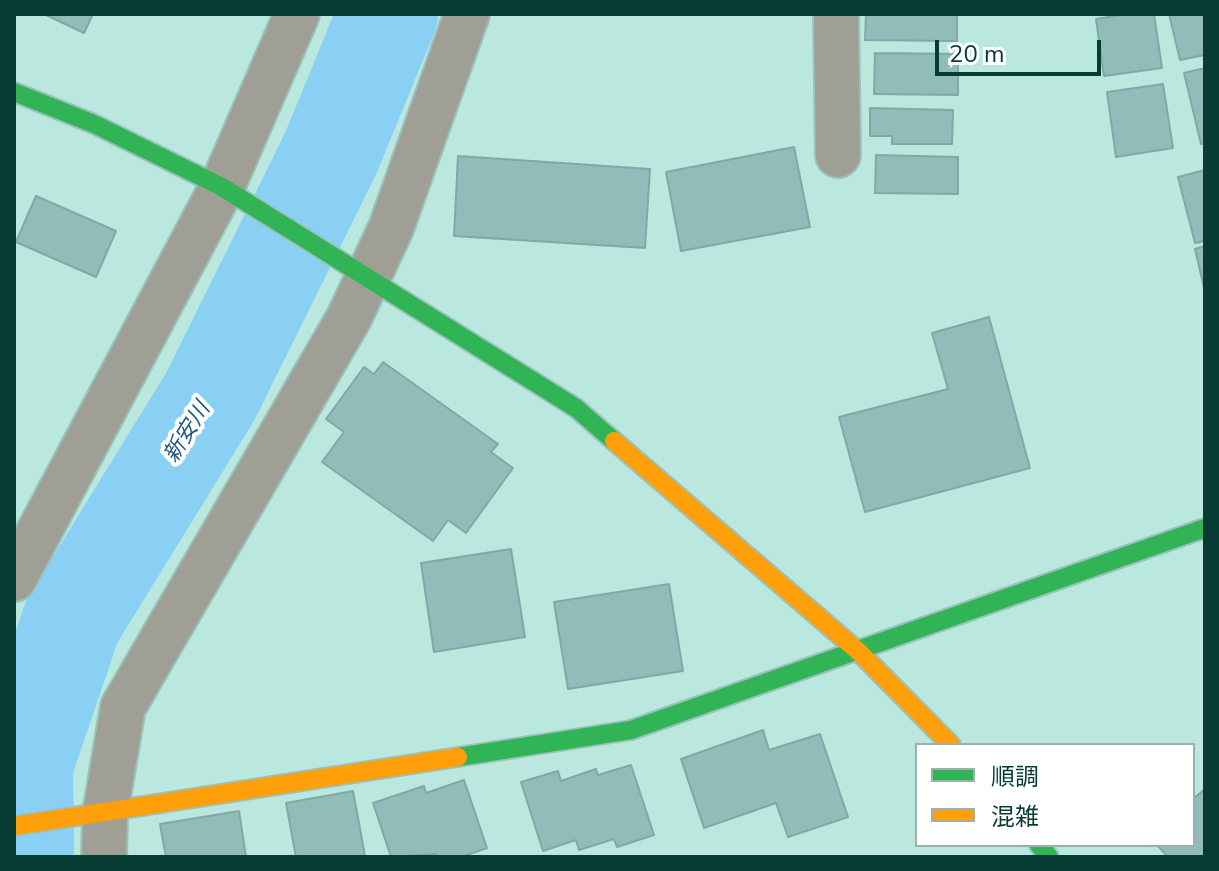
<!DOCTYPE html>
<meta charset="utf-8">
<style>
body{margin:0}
#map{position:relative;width:1219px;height:871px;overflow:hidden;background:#bae8df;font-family:"Nunito Sans","Noto Sans JP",sans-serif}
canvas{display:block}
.frame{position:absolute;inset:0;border:16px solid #073c35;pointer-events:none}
.legend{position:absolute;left:915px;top:743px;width:280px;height:104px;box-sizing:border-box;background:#fff;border:2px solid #9cb1ae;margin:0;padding:10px 14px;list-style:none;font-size:24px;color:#073c35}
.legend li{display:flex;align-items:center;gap:16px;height:40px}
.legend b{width:40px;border:2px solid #9cb1ae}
.scale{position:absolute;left:935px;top:40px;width:166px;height:36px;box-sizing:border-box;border:4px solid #073c35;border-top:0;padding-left:10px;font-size:24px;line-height:28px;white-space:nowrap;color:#073c35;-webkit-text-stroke:6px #fff;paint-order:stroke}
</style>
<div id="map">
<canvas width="1219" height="871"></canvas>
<div class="frame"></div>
<ul class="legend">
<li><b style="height:10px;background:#30b455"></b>順調</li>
<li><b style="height:10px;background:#ff9f0a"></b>混雑</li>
</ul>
<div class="scale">20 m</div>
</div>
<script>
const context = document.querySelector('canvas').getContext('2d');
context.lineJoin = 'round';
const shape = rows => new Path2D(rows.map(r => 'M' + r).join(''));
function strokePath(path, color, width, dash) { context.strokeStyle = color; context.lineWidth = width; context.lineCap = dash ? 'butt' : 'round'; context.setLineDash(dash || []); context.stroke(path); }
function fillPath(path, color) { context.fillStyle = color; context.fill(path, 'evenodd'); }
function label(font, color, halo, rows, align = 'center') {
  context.font = font + ' "Nunito Sans","Noto Sans JP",sans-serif'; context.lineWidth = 8; context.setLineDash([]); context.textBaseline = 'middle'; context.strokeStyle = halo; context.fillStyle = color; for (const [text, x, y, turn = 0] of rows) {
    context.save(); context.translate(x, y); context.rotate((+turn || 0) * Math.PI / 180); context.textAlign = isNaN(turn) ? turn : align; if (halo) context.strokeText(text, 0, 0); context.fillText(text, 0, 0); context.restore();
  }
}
strokePath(shape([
 [24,857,23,765,72,621,210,397,330,155,388,14]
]), '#8ad0f5', 100);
const building = shape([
 [44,14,93,14,84,33,44,14],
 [866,14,957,14,957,41,865,40,866,14],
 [1127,14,1154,14,1162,68,1104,76,1096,19,1127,14],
 [1169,14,1205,14,1205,55,1180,60,1169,14],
 [875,53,958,54,958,95,874,94,875,53],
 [1205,68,1205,144,1201,144,1184,73,1205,68],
 [1163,84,1173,148,1116,157,1107,92,1163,84],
 [870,108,953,110,952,144,892,144,892,136,870,136,870,108],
 [794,147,810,227,681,251,666,172,794,147],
 [876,155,958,157,958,194,875,193,876,155],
 [458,156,650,169,645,248,454,236,458,156],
 [1205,170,1205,241,1195,243,1178,177,1205,170],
 [36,196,116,231,96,277,16,242,36,196],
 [1205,246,1205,292,1195,249,1205,246],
 [989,317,1030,468,865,512,839,417,948,389,932,333,989,317],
 [383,362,498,444,491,452,513,468,466,533,448,520,433,541,322,462,344,432,326,419,364,367,374,374,383,362],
 [511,549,525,637,434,652,421,563,511,549],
 [669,584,683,671,568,689,554,602,669,584],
 [763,730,769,750,820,734,848,817,788,837,776,803,704,828,681,759,763,730],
 [631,765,654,835,617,847,614,839,579,850,576,840,543,851,521,782,558,771,561,781,596,769,598,775,631,765],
 [464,780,487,848,461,857,438,857,436,854,391,857,373,803,424,786,426,793,464,780],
 [1205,789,1205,857,1168,857,1157,845,1193,845,1193,799,1205,789],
 [353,791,365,856,296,857,286,803,353,791],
 [239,811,246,857,166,857,160,824,239,811]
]);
fillPath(building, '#90bdba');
strokePath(building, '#82a8a5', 2);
const street = shape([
 [836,14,838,155],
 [14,579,222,187,297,14],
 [104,857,105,814,123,707,349,318,391,228,467,14]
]);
const fast = shape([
 [14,92,94,124,222,187,576,408,614,441],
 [458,757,631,730,1205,528],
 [1039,845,1049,857]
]);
const slow = shape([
 [614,441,859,652,951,745],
 [14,826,458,757]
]);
strokePath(street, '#99c2bb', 48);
strokePath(fast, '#99c2bb', 22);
strokePath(slow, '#99c2bb', 22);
strokePath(street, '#a09f96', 44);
strokePath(fast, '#30b455', 18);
strokePath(slow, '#ff9f0a', 18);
label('italic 22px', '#215a80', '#fff', [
 ["新安川",188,433,-58]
]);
</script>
